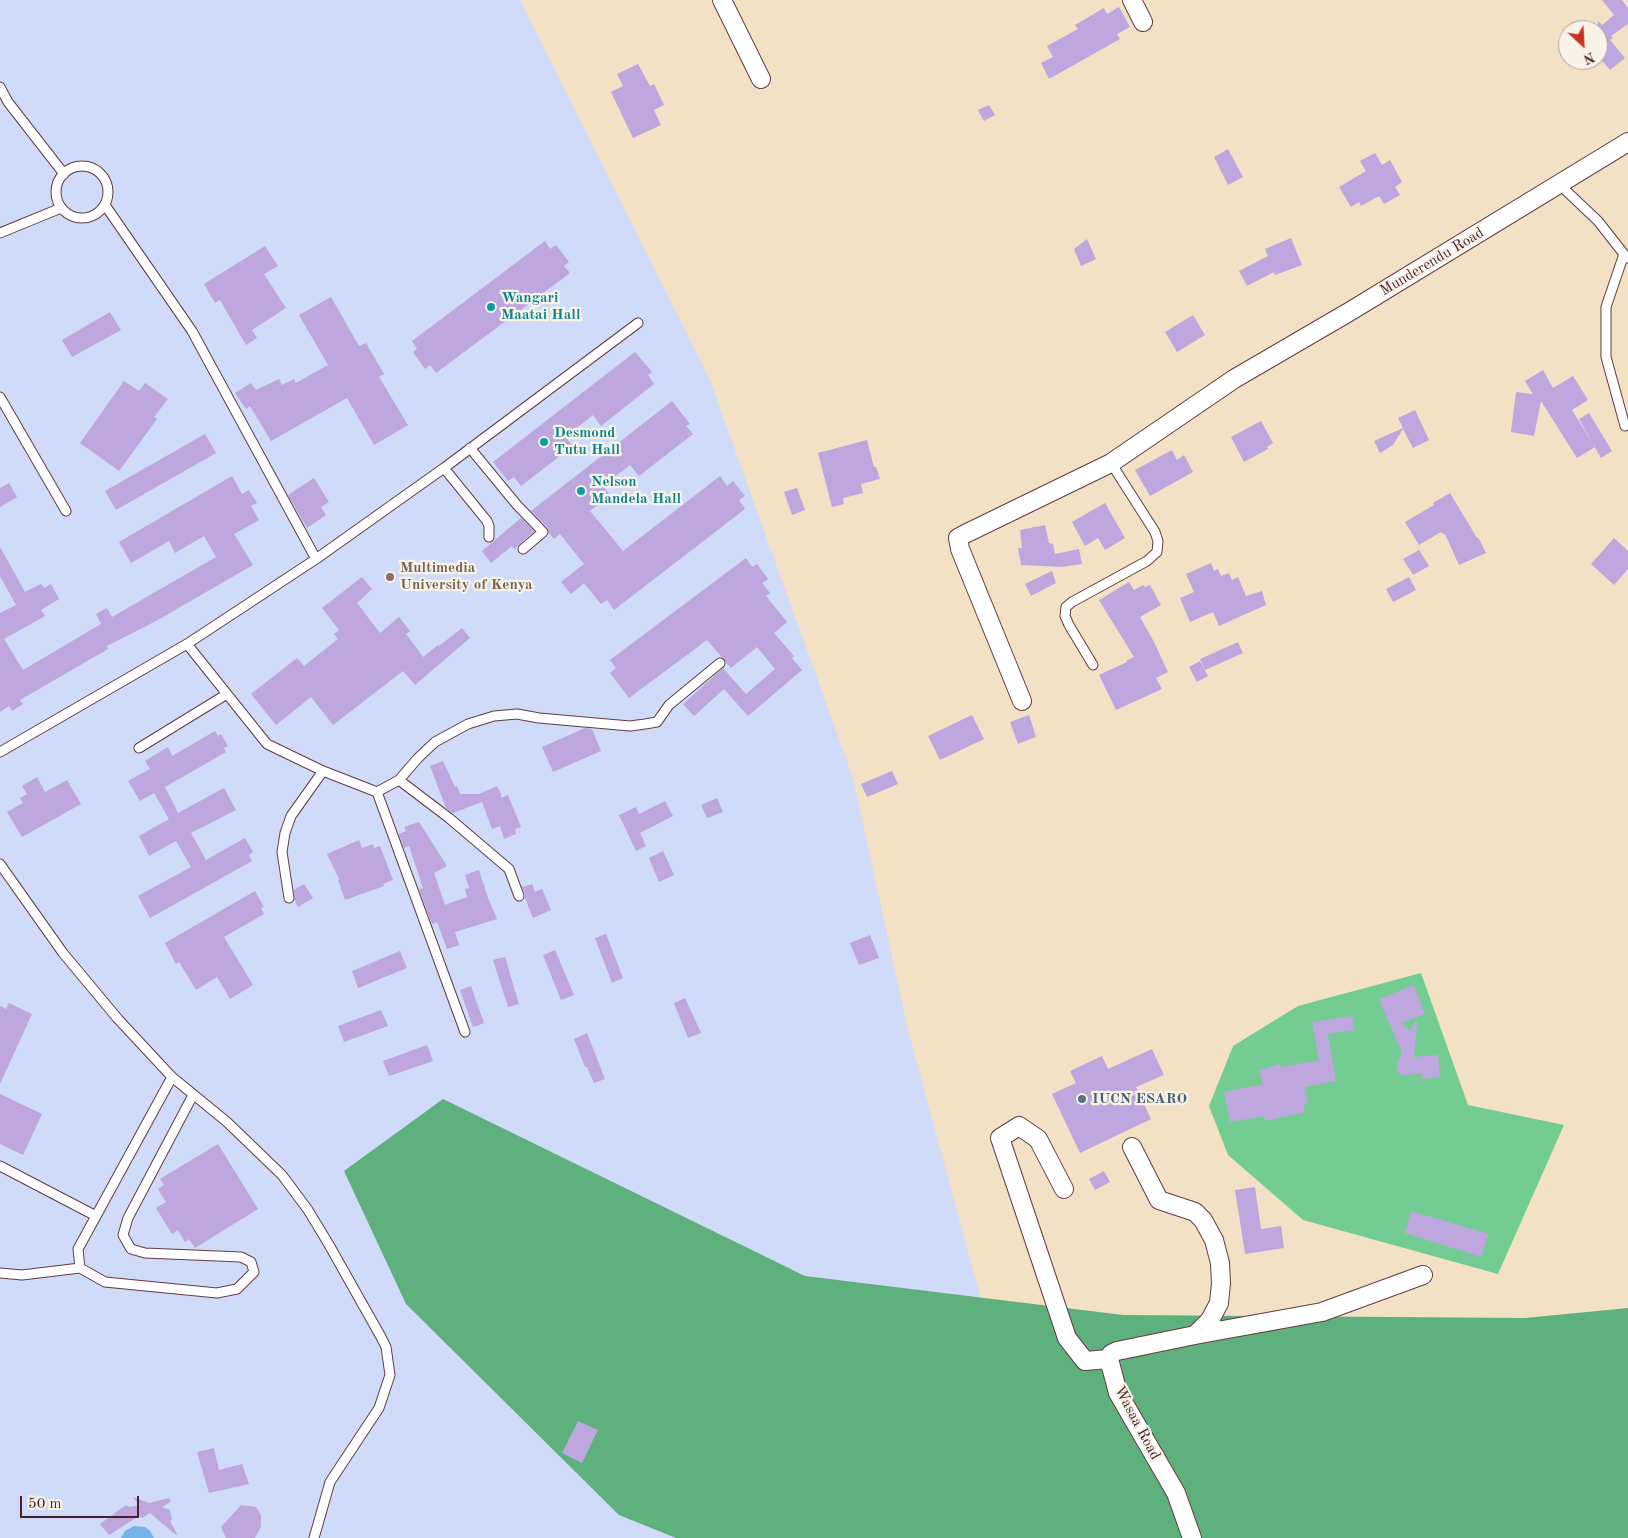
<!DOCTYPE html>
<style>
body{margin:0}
#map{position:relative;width:1628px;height:1538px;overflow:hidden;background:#f2e1c5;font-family:"Old Standard TT",serif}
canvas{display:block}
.north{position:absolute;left:1558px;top:20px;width:50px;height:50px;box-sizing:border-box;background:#f7f3e8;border:1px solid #b29e9c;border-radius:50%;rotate:155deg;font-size:14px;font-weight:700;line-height:20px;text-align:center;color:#4a1f2b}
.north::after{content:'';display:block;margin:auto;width:18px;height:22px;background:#c8321e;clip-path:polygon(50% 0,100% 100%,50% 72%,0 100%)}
.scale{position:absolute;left:20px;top:1496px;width:119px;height:22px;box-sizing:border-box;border:2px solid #4a1f2b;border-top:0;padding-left:6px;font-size:15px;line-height:18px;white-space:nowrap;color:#4a1f2b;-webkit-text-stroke:4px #f7f3e8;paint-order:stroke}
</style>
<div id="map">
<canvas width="1628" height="1538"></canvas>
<div class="north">N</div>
<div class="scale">50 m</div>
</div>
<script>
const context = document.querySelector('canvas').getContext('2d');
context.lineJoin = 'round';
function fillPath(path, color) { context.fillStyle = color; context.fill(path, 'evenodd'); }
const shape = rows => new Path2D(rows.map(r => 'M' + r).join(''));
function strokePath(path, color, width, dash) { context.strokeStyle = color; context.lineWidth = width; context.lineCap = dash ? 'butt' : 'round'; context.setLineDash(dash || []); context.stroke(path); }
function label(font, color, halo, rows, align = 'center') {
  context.font = font + ' "Old Standard TT",serif'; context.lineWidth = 4.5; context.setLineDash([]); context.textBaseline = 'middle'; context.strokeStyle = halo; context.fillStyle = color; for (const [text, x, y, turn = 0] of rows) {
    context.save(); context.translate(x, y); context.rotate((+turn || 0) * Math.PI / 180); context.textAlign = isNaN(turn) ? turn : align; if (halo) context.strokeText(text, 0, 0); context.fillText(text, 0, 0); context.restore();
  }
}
fillPath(shape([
 [0,0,520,0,708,375,853,778,908,1030,1005,1388,954,1538,0,1538]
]), '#d0daf9');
fillPath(shape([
 [1421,973,1468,1105,1564,1125,1498,1274,1303,1220,1228,1155,1209,1106,1233,1046,1298,1006]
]), '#73cd93');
fillPath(shape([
 [443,1099,805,1276,1123,1315,1525,1318,1628,1308,1628,1538,676,1538,619,1515,406,1304,344,1171]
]), '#5eb07d');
fillPath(shape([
 [134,1526,145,1527,150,1531,154,1538,121,1538,125,1531]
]), '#74b4e8');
fillPath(shape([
 [1602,0,1622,0,1628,8,1628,24,1611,36,1613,38,1610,40,1625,58,1610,70,1598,56,1598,21,1602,25,1614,15],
 [1119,7,1130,27,1117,34,1120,39,1049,79,1041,63,1053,57,1047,46,1078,29,1075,25,1104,8,1107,14],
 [638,64,650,86,654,84,664,105,654,110,661,125,633,138,611,92,623,86,617,74],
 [989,105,995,115,984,121,978,110],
 [1228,149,1243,177,1228,185,1214,157],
 [1375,153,1382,165,1390,160,1402,182,1395,187,1400,195,1384,204,1379,196,1361,206,1359,202,1351,207,1339,187,1366,171,1360,161],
 [1291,238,1302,265,1275,275,1274,272,1247,286,1239,271,1268,256,1265,249],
 [1087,239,1096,259,1081,266,1074,249],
 [545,241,550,249,556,245,569,262,564,266,570,273,436,373,430,365,425,369,413,352,417,349,412,341],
 [265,246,278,266,264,274,286,308,252,330,257,338,246,345,220,300,215,303,204,284],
 [331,297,359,346,366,343,384,374,379,377,408,425,374,445,347,398,271,441,250,406,246,409,235,393,251,383,256,390,279,379,282,385,294,379,296,383,328,365,299,315],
 [110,312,121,330,72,357,62,340],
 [1193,315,1205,335,1177,352,1165,332],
 [635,352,652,372,648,375,654,384,601,426,593,415,565,437,573,446,521,486,514,477,508,481,493,462],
 [1543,370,1553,388,1573,376,1588,400,1572,410,1595,447,1577,458,1541,401,1534,436,1511,432,1516,392,1533,394,1525,381],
 [124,381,139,391,145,383,168,399,154,417,157,419,119,471,80,443],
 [672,401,690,424,686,426,693,434,639,476,630,465,603,486,610,495,590,511,623,551,720,476,727,486,733,481,745,496,739,500,745,509,614,610,607,600,601,604,584,583,571,594,561,582,584,564,560,534,554,539,549,533,548,528,531,511],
 [1415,410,1429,440,1413,448,1403,429,1393,445,1380,453,1374,441,1403,428,1398,418],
 [1589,413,1612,451,1601,458,1579,419],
 [1261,421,1273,443,1267,447,1268,449,1244,462,1231,437],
 [205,434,216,453,116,510,105,491],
 [867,440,874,467,876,467,880,479,861,484,863,493,843,498,844,504,832,507,818,453],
 [1172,450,1177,460,1184,455,1193,472,1150,496,1135,470],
 [232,476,242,494,249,490,257,503,251,506,259,520,234,534,253,565,156,621,107,646,108,649,20,700,23,704,12,711,9,706,0,712,0,613,16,605,0,576,0,547,25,592,41,584,44,588,51,584,59,599,41,610,45,616,4,639,23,670,101,624,96,614,107,608,112,617,216,557,204,536,175,553,169,541,131,563,119,542],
 [314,478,329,502,321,507,326,515,307,528,288,495],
 [9,483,17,497,0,507,0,488],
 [797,488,805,510,792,515,784,492],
 [1450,493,1477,538,1478,537,1486,553,1459,565,1445,534,1443,534,1441,532,1419,545,1405,522,1434,505,1433,503],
 [1105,503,1125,538,1105,550,1098,538,1085,546,1072,522],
 [521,518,534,531,514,549,512,546,491,563,482,551],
 [1045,525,1049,543,1053,544,1055,554,1079,549,1082,564,1062,567,1021,565,1018,548,1022,548,1020,530],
 [1614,538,1628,551,1628,569,1614,585,1591,564],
 [1419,550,1429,566,1413,575,1403,559],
 [746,558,752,567,757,564,768,579,762,583,770,593,766,596,787,622,774,633,794,656,792,658,802,670,748,716,724,689,694,716,683,704,723,668,746,694,775,669,757,647,731,668,707,640,629,698,610,673,616,668,610,660],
 [1211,563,1214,571,1218,569,1221,576,1229,573,1232,580,1238,577,1246,596,1262,591,1266,605,1219,626,1213,612,1190,622,1180,598,1194,592,1186,574],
 [1052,571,1056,583,1031,596,1025,584],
 [362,577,372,589,357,603,380,633,399,617,410,631,406,634,423,657,438,645,439,646,462,628,470,638,415,685,403,671,333,725,311,697,276,725,251,694,297,658,304,666,338,639,334,634,339,630,322,608],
 [1409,577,1416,590,1393,602,1386,589],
 [1129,582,1134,590,1143,585,1145,587,1150,585,1161,605,1140,617,1154,642,1168,672,1156,678,1162,689,1116,710,1099,675,1127,662,1126,661,1134,657,1099,600],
 [1238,642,1243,653,1205,670,1200,659],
 [1200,661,1208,676,1197,682,1189,667],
 [972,715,984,739,940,760,928,736],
 [1029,715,1036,737,1018,744,1010,722],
 [585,728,592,729,601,751,553,772,542,747],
 [215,731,218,736,221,734,228,746,224,748,226,752,165,787,178,813,224,788,236,810,191,833,206,860,245,838,253,852,249,855,252,861,150,918,138,896,191,867,176,841,149,856,139,836,169,819,154,793,140,801,128,781,150,769,145,761,168,747,172,756],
 [443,761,455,787,457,786,460,794,479,794,497,786,501,794,501,798,508,795,521,827,515,829,516,834,504,839,500,826,492,829,482,802,453,813,446,808,430,766],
 [892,771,898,784,867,797,861,784],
 [37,777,45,792,67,780,81,804,22,837,7,812,23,803,20,798,27,794,22,786],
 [717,798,723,812,707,818,701,805],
 [665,801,673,816,640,833,646,846,636,851,619,815,636,807,639,814],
 [419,822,447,866,434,873,445,905,467,897,465,889,469,888,465,875,479,870,488,898,497,919,455,932,459,945,447,949,437,922,432,924,419,889,423,888,409,846,404,848,399,834,406,831,404,827],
 [359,840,362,848,373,844,374,848,380,846,393,880,383,884,384,886,345,900,338,880,339,879,327,854],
 [663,851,674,875,659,882,649,858],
 [304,884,313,898,298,907,295,901,294,890],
 [532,884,535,892,542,889,551,910,533,918,525,898,525,894,522,887],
 [255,891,264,907,261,908,264,914,224,937,253,985,230,999,217,977,196,990,179,962,176,964,165,943],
 [606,934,623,978,612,983,595,938],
 [870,935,879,958,859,965,850,943],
 [555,950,574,995,561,1000,543,955],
 [400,951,407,968,358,988,352,971],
 [505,957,519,1004,508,1007,493,960],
 [1414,985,1425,1014,1401,1023,1410,1031,1415,1021,1417,1022,1414,1057,1438,1055,1440,1077,1422,1079,1422,1073,1402,1076,1397,1070,1397,1064,1402,1050,1397,1043,1391,1026,1390,1026,1379,999],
 [471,986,484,1023,473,1027,460,990],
 [685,998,701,1033,688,1038,674,1003],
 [9,1003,32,1014,0,1084,0,1006,6,1009],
 [381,1010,388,1026,344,1042,338,1026],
 [1352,1016,1354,1030,1328,1034,1336,1081,1305,1087,1308,1103,1303,1104,1305,1112,1265,1121,1264,1116,1230,1122,1224,1092,1263,1084,1259,1070,1280,1064,1281,1067,1319,1060,1312,1022],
 [587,1033,605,1079,594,1083,587,1067,585,1067,574,1039],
 [427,1045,433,1061,389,1076,383,1061],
 [1152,1049,1164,1075,1136,1087,1151,1119,1080,1153,1052,1094,1076,1083,1070,1071,1102,1056,1108,1069],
 [0,1094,42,1114,23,1155,0,1144],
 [218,1144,258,1209,195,1248,189,1239,185,1242,178,1230,172,1234,156,1208,166,1202,158,1189,164,1185,160,1179],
 [1104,1171,1110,1182,1095,1190,1089,1179],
 [1255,1187,1261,1229,1281,1226,1284,1248,1245,1254,1235,1190],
 [1411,1211,1489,1234,1481,1257,1405,1233],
 [578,1421,598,1430,582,1463,562,1453],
 [214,1448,219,1470,242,1464,249,1484,209,1493,197,1452],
 [133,1497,149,1503,169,1498,171,1502,162,1507,170,1510,172,1520,170,1521,177,1534,176,1535,150,1513,142,1518,139,1516,109,1535,100,1524,126,1505,130,1507,140,1505,133,1498],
 [241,1505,256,1507,261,1515,261,1527,255,1538,226,1538,221,1527]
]), '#bea6de');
const service = shape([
 [0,87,8,102,64,174],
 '56 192a26 26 0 1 1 52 0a26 26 0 1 1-52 0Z',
 [1560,185,1598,221,1627,258],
 [105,205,192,331,316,559],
 [0,233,61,208],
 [1624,254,1606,307,1606,357,1625,426],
 [0,397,66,511],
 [470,448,517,505,543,532,523,549],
 [444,468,487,521,489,526,489,537],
 [187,644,267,744,323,771,377,792,465,1032],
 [1093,665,1069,625,1065,616,1066,607,1072,602,1147,561,1157,552,1158,541,1155,532,1111,463],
 [139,748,227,694],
 [0,752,187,644,316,559,444,468,638,323],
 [399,780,449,818,509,869,519,896],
 [377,792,399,780,418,758,435,742,468,724,494,716,517,714,539,718,630,726,645,724,657,722,669,705,720,663],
 [0,864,63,953,118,1019,172,1077,227,1122,282,1175,308,1210,328,1243,381,1337,386,1347,390,1375,379,1408,330,1482,314,1538],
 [289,898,282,852,285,833,291,816,323,771],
 [172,1077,78,1249,80,1268,105,1282,217,1293,237,1289,254,1272,251,1262,241,1257,145,1253,131,1249,123,1235,128,1218,193,1095],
 [0,1166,96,1216],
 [0,1273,22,1275,80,1268]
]);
const minor = shape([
 [722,0,761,79],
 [1132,0,1143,22],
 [1022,701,960,549,958,538,965,534,1111,463,1234,379,1349,312,1628,142],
 [1132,1147,1159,1200,1195,1212,1203,1220,1214,1240,1220,1263,1221,1283,1219,1303,1210,1320,1195,1335,1117,1351,1111,1354,1109,1359,1118,1393,1176,1493,1192,1538],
 [1064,1189,1038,1139,1019,1126,1000,1138,1067,1338,1085,1361,1109,1359],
 [1195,1335,1322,1312,1423,1275]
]);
strokePath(service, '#633c42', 11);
strokePath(minor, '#633c42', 20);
strokePath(service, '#fff', 9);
strokePath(minor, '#fff', 18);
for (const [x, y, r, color] of [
 [491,307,5,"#0f9aa8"],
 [544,442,5,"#0f9aa8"],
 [581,491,5,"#0f9aa8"],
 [390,577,5,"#8d6e63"],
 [1082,1099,5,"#5c6f8a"]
]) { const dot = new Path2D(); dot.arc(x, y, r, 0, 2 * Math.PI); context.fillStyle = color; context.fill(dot); strokePath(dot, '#f7f3e8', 2); }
label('15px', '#4a1f2b', '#f7f3e8', [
 ["Munderendu Road",1432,262,-31],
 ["Wasaa Road",1137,1423,62]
]);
label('bold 15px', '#0d838f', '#f7f3e8', [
 ["Wangari",501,298],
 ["Maatai Hall",501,315],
 ["Desmond",554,433],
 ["Tutu Hall",554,450],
 ["Nelson",591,482],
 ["Mandela Hall",591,499]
], 'left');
label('bold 15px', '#785e54', '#f7f3e8', [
 ["Multimedia",400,568],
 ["University of Kenya",400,585]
], 'left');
label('bold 15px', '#4e5e75', '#f7f3e8', [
 ["IUCN ESARO",1092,1099]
], 'left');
</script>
